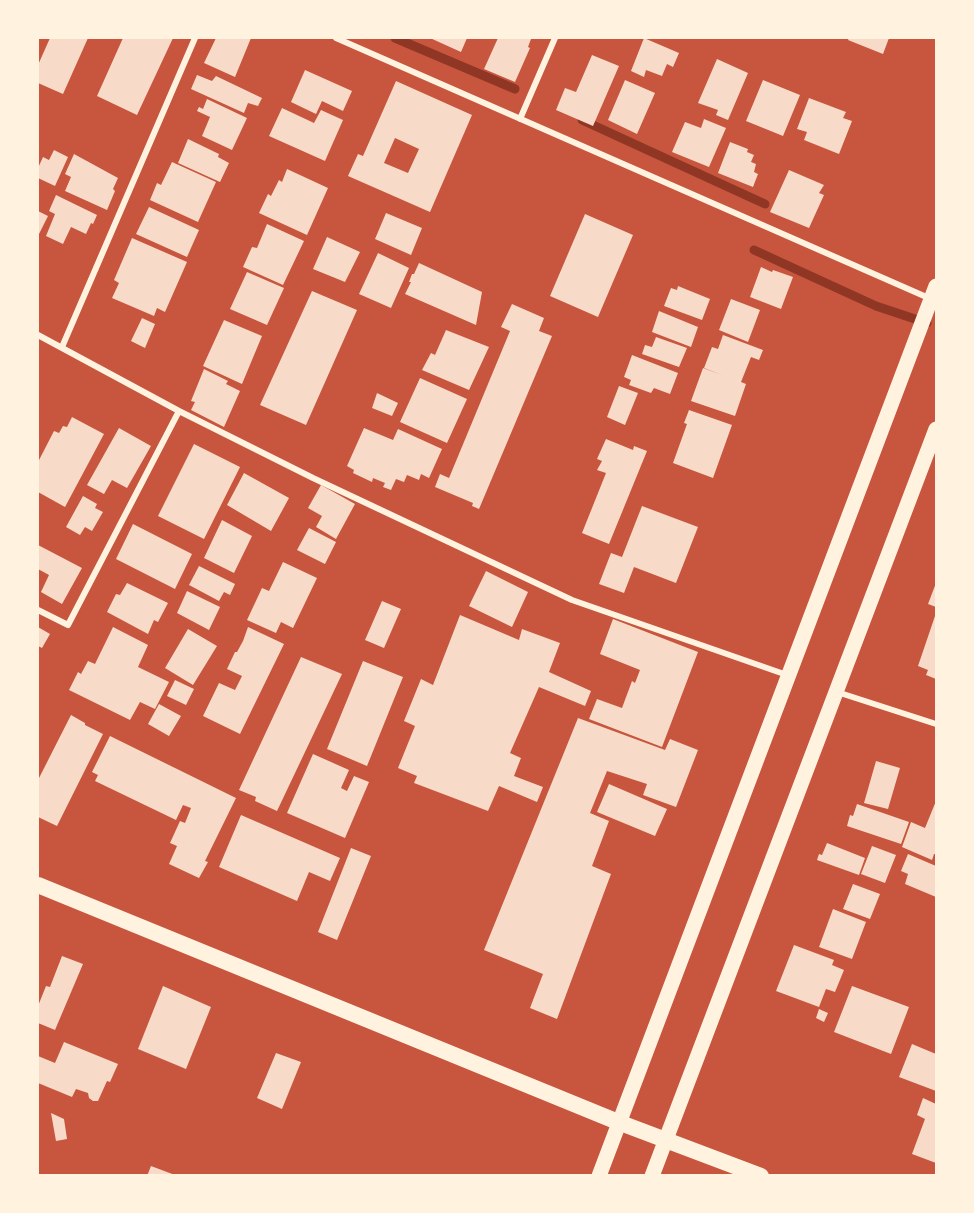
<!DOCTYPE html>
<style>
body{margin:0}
#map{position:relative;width:974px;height:1213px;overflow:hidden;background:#c8553d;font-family:"Times New Roman",serif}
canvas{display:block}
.frame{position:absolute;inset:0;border:39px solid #fff3e0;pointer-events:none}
</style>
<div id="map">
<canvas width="974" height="1213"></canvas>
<div class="frame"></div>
</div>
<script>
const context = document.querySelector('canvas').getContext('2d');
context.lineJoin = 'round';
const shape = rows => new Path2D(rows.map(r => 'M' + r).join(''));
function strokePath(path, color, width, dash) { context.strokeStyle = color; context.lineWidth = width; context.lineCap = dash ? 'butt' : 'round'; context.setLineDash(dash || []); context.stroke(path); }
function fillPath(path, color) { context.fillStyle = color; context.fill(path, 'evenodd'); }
strokePath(shape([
 [395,38,515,89],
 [582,120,765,204],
 [754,250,876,306,927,323]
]), '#8f3625', 9);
fillPath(shape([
 [50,38,88,38,63,94,38,83,38,65],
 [123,38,173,38,137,115,97,96],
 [216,38,251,38,235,77,204,63],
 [430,38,467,38,461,52],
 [498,38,527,38,531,39,528,47,530,48,515,82,484,69],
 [644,38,679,53,673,67,667,64,662,76,646,70,644,77,631,71],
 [849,38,889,38,883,54,848,40],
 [592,55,619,66,593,126,556,110,565,88,576,92],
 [717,59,748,73,728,120,716,115,718,110,698,103],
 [305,70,352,91,343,111,322,101,316,114,291,102],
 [197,75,212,81,216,76,262,98,258,106,248,103,244,113,191,89],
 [625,80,655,93,637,134,608,120],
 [763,80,800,95,783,136,746,121],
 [396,81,472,115,430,212,348,176,358,154,363,156],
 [395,138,419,149,408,173,384,163],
 [809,98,846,112,843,118,852,121,839,154,804,140,807,132,797,129],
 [207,99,247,118,232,150,202,136,210,117,197,111,199,107,203,109],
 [282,108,314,123,321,110,343,120,325,161,269,136],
 [704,119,726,128,709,167,672,152,685,122,701,128],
 [188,139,219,154,218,157,229,163,220,182,178,163],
 [730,142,748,149,747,152,754,155,751,162,756,164,754,172,758,174,753,187,718,173],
 [54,150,68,157,55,186,38,178,38,168,43,157,49,160],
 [74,154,118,178,113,189,115,191,107,210,65,191,71,177,65,174],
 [172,162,216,182,198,222,150,200,157,183,161,185],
 [287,169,328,188,307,235,259,213,268,194,271,196,279,180,282,182],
 [789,170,824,185,819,193,824,195,809,228,770,212],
 [56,195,97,215,93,224,91,223,86,234,71,227,63,244,46,236,55,214,49,211],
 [149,207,199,230,187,257,136,234],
 [38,211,48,216,39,234,38,233],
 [386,213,422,228,411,255,375,239],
 [585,214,633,235,598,317,550,296],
 [267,224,304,241,283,285,243,267,252,247,257,248],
 [327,237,360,252,345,282,313,269],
 [132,238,187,262,165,312,157,308,154,316,112,298,119,283,114,280],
 [378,253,409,268,391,308,359,294],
 [419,263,482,292,476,325,405,294,411,282,409,282,412,274,414,274],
 [761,267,772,272,773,270,793,277,781,309,750,297],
 [247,272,284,288,267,325,230,309],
 [678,286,710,299,702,320,664,306,671,288,677,290],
 [312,291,357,310,306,425,260,405],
 [731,299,760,310,748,342,719,330],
 [512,304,544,318,539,331,552,336,479,509,472,506,473,503,435,487,440,474,449,478,510,331,501,327],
 [659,311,698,327,691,347,652,332],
 [142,318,155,324,145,348,131,341],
 [224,320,262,336,242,384,203,366],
 [446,330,489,347,469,390,422,370,431,353,435,355],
 [723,335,763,350,759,360,751,357,741,382,746,384,735,416,691,401,703,368,722,375,704,368,712,347,718,349],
 [656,337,687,348,679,367,642,354,645,345,652,347],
 [632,355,678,373,670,394,654,388,651,393,629,385,631,380,624,377],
 [204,369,228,381,226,384,240,391,224,427,191,410,195,402,191,401],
 [420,378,467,399,447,443,400,422],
 [619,386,638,393,625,425,607,417],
 [377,393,398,403,392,416,372,408],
 [689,410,732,425,713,478,673,463,687,424,684,423],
 [72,417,104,434,65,507,38,492,38,462,54,431,59,433,63,426,67,427],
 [119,428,151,446,127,488,112,480,104,494,87,485],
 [364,428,393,440,398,429,442,449,429,478,421,474,419,480,407,475,404,482,396,479,391,490,383,487,385,483,373,478,372,482,353,473,354,470,347,466],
 [606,439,633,450,634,446,647,451,609,544,582,533,606,473,597,470,602,461,597,459],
 [194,444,240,467,204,539,158,516],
 [244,473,289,498,271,531,227,505],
 [321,485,355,504,336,539,316,527,322,516,308,508],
 [83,496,97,504,95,508,103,512,92,531,85,527,80,535,66,527],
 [642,506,698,527,676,583,634,567,624,593,599,584,611,553,622,557],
 [222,520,252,536,234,573,204,558],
 [133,524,192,554,175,589,116,559],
 [309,528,336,542,325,564,297,550],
 [38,545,82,568,62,604,41,592,49,575,38,569],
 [283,562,317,578,293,628,281,622,276,633,247,620,262,588,269,591],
 [199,566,235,584,230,595,224,592,219,601,189,585],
 [486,571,528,592,512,627,469,606],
 [127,583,168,603,158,622,154,620,148,634,107,612,116,594,120,595],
 [936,583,936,607,928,604],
 [187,591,220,607,209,630,177,613],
 [382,601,401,609,384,648,365,640],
 [460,615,519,640,522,629,560,643,549,672,591,691,585,706,539,687,510,753,521,758,514,776,543,787,537,802,499,786,488,811,414,783,417,776,398,768,415,726,404,721,421,679,433,685],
 [935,616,936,617,936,679,926,675,928,670,918,666],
 [613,619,698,652,662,747,589,719,597,699,622,708,632,681,635,683,640,670,600,654],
 [38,627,50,634,42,648,38,646],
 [113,627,148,645,138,667,169,682,155,709,140,702,130,720,69,690,78,672,81,674,88,661,95,664],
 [248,627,284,644,240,734,203,716,219,683,235,690,242,676,227,669,235,652,237,652,243,641],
 [188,629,217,646,193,685,165,668],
 [301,657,342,674,277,811,255,801,256,797,239,790],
 [363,661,403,677,367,766,327,749],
 [175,680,194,689,186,705,167,696],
 [159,704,181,716,169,736,148,724],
 [71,715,85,723,85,725,103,734,57,826,38,817,38,780],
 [578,718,665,750,670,739,698,750,676,807,643,795,647,784,607,771,590,813,609,821,592,866,611,874,557,1019,530,1008,543,974,484,950],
 [110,736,236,798,205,861,208,862,199,878,169,864,177,846,170,843,180,821,185,823,191,808,183,805,176,820,95,781,98,775,92,772],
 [313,754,349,770,341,788,347,791,354,776,369,782,345,838,287,813],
 [876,761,900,768,888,809,864,803],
 [609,784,667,809,655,836,597,812],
 [936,801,936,854,934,854,932,860,902,847,911,822,925,828],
 [857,804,909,822,901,844,847,826,850,815,853,816],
 [241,815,340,858,330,881,309,872,297,901,219,867],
 [827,843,865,858,859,875,817,860,819,854,822,855],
 [872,846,896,855,885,883,861,874],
 [351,848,371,856,337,940,318,932],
 [908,854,936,866,936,897,905,884,908,874,901,871],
 [853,884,880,894,870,919,843,909],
 [833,909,866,922,852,959,819,947],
 [794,945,834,960,832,965,844,970,835,992,826,989,819,1007,776,991],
 [62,956,83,964,55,1030,38,1023,38,1006,46,986,50,987],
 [163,986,211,1007,186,1069,138,1049],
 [852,986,909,1007,891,1054,834,1032],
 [819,1009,828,1013,824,1022,816,1018],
 [64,1042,118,1064,110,1082,107,1081,98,1101,93,1101,89,1098,88,1093,76,1089,72,1097,38,1083,38,1056,55,1063],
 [912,1044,936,1054,936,1091,899,1077],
 [276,1053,301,1062,282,1109,257,1098],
 [923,1098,936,1104,936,1163,912,1154,925,1119,917,1115],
 [51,1113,64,1119,67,1139,56,1141],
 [151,1166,175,1175,175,1176,147,1176]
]), '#f7dbc8');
strokePath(shape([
 [336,38,931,299],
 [520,119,555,38],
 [38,335,179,411,313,478,572,600,787,675],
 [62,347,195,38],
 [38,610,68,625,179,411],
 [837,692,936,724]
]), '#fff3e0', 6);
strokePath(shape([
 [599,1176,936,286],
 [652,1176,936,429]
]), '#fff3e0', 15);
strokePath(shape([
 [38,885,618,1122,761,1176]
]), '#fff3e0', 16);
</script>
